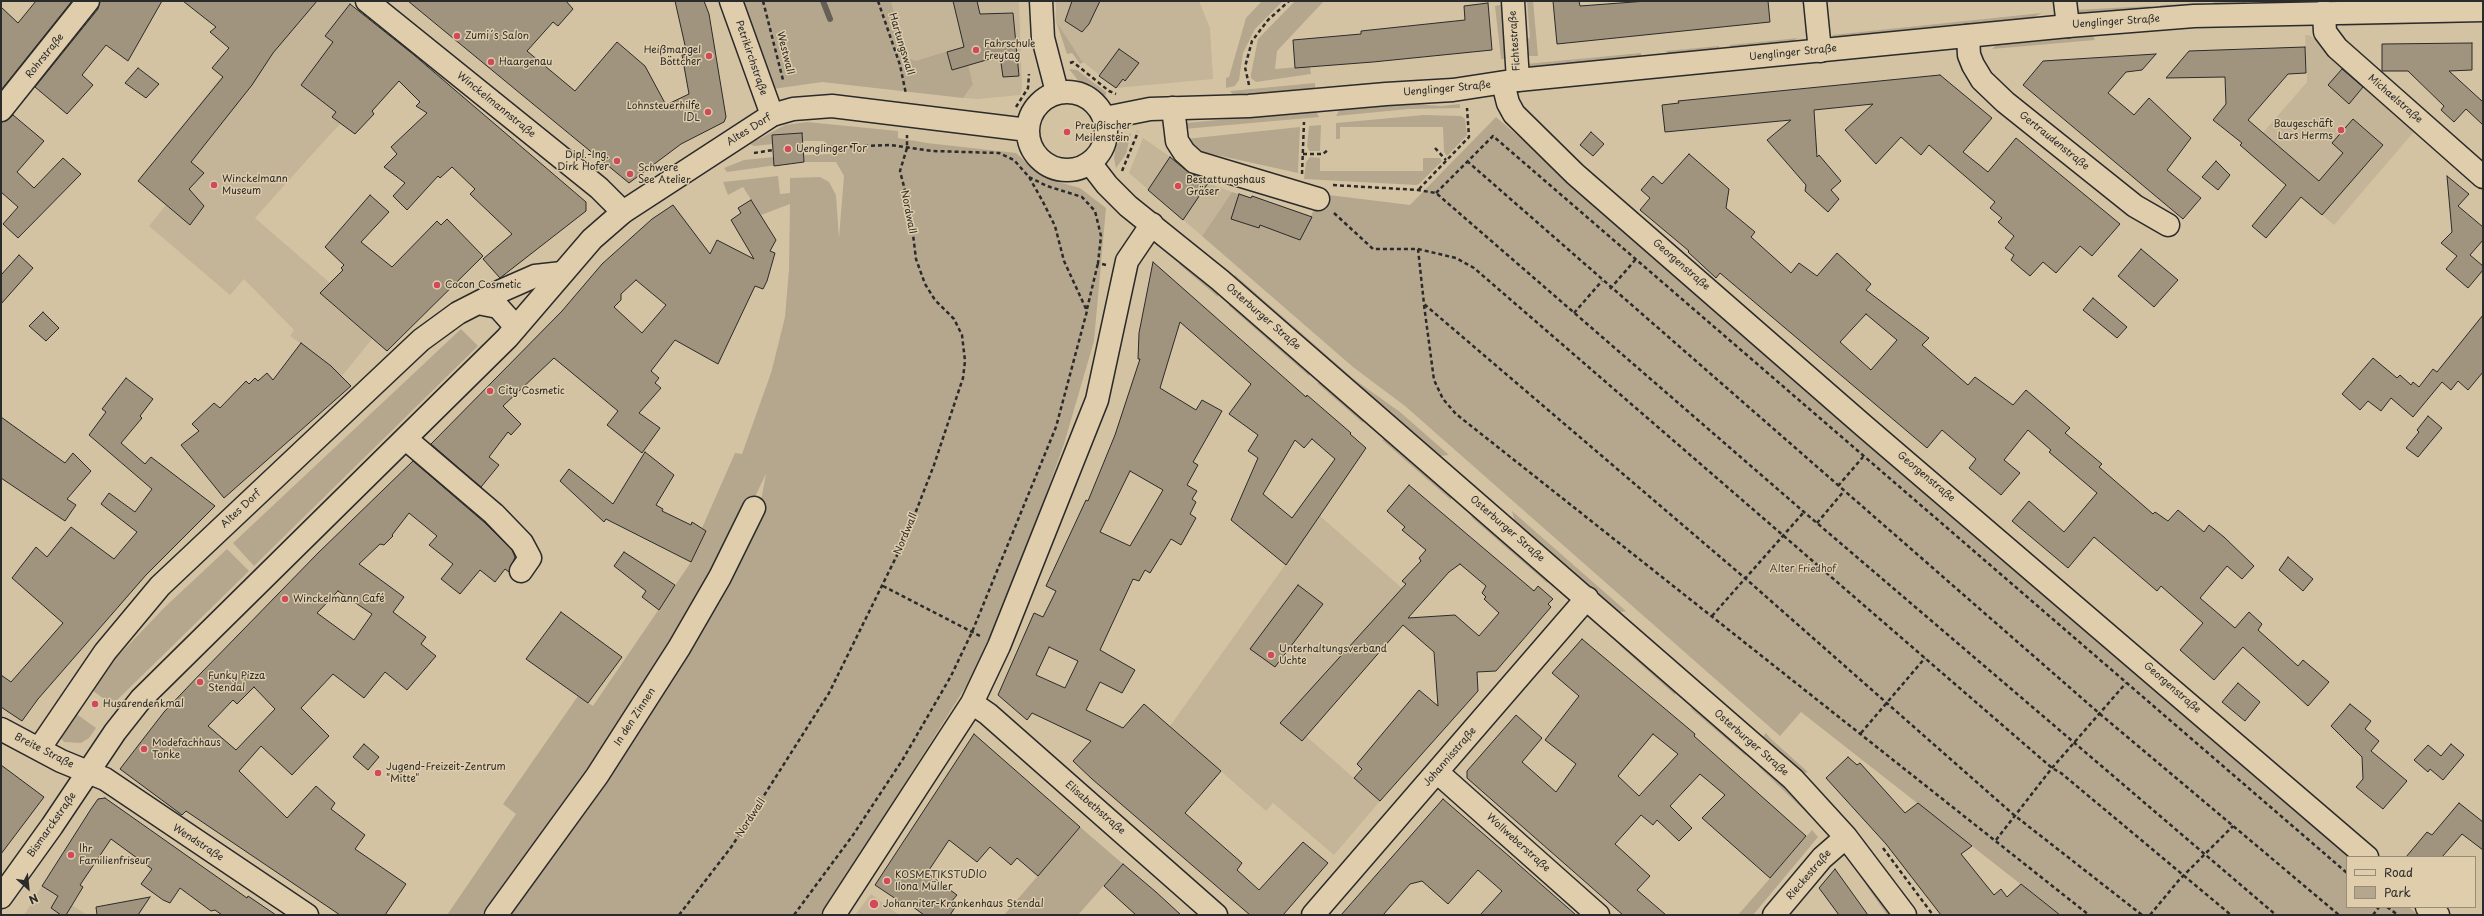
<!DOCTYPE html>
<meta charset="utf-8">
<style>
body{margin:0}
#map{position:relative;width:2484px;height:916px;overflow:hidden;background:#d4c3a3;font-family:"Playpen Sans",sans-serif}
canvas{display:block}
.frame{position:absolute;inset:0;border:2px solid #2b2b2b;pointer-events:none}
.legend{position:absolute;left:2346px;top:856px;width:130px;height:52px;box-sizing:border-box;background:#dfcdab;border:1px solid #978c78;margin:0;padding:5px 7px;list-style:none;font-size:12px;color:#2b2b2b}
.legend li{display:flex;align-items:center;gap:8px;height:20px}
.legend b{width:20px;border:1px solid #978c78}
.north{position:absolute;left:8px;top:868px;width:40px;height:40px;-webkit-text-stroke:3px #dfcdab;paint-order:stroke;rotate:153deg;font-size:11px;font-weight:700;line-height:16px;text-align:center;color:#2b2b2b}
.north::after{content:'';display:block;margin:auto;width:14px;height:18px;background:#2b2b2b;clip-path:polygon(50% 0,100% 100%,50% 72%,0 100%)}
</style>
<div id="map">
<canvas width="2484" height="916"></canvas>
<div class="frame"></div>
<ul class="legend">
<li><b style="height:5px;background:#dfcdab"></b>Road</li>
<li><b style="height:11px;background:#b5a78d"></b>Park</li>
</ul>
<div class="north">N</div>
</div>
<script>
const context = document.querySelector('canvas').getContext('2d');
context.lineJoin = 'round';
function fillPath(path, color) { context.fillStyle = color; context.fill(path, 'evenodd'); }
const shape = rows => new Path2D(rows.map(r => 'M' + r).join(''));
function strokePath(path, color, width, dash) { context.strokeStyle = color; context.lineWidth = width; context.lineCap = dash ? 'butt' : 'round'; context.setLineDash(dash || []); context.stroke(path); }
function label(font, color, halo, rows, align = 'center') {
  context.font = font + ' "Playpen Sans",sans-serif'; context.lineWidth = 3; context.setLineDash([]); context.textBaseline = 'middle'; context.strokeStyle = halo; context.fillStyle = color; for (const [text, x, y, turn = 0] of rows) {
    context.save(); context.translate(x, y); context.rotate((+turn || 0) * Math.PI / 180); context.textAlign = isNaN(turn) ? turn : align; if (halo) context.strokeText(text, 0, 0); context.fillText(text, 0, 0); context.restore();
  }
}
fillPath(shape([
 [282,1,347,1,410,51,325,140,255,218,330,283,321,293,372,339,342,376,331,366,290,336,294,330,244,279,230,295,149,226,166,205,138,181],
 [891,1,1019,1,1022,88,1020,95,978,99,963,98,973,83,964,46,915,61,906,56],
 [1056,1,1199,1,1210,28,1213,79,1116,88,1082,61,1056,21],
 [2305,35,2309,35,2325,46,2418,127,2334,225,2247,151,2307,82],
 [1143,138,1208,183,1232,192,1202,236,1129,173],
 [1320,516,1420,604,1306,736,1380,801,1334,855,1273,803,1266,811,1170,726],
 [42,886,58,896,87,915,24,915],
 [871,894,899,915,855,915]
]), '#c4b598');
fillPath(shape([
 [737,1,891,1,906,56,915,61,964,46,973,84,963,98,822,82,773,89],
 [1262,1,1283,1,1255,29,1243,53,1239,80,1235,86,1226,88,1226,78,1229,77,1246,18],
 [1295,1,1324,1,1277,51,1275,69,1310,66,1311,74,1256,82,1251,78,1251,74,1258,39],
 [1527,1,1533,1,1538,56,1527,56,1525,39,1530,38],
 [2246,1,2245,5,2214,5,2213,2],
 [2276,1,2322,1,2277,3],
 [2202,3,2200,6,2163,9,2160,5],
 [1504,4,1506,59,1501,59,1495,6],
 [2151,6,2148,10,2082,14,2074,10],
 [2042,13,2029,19,1835,38,1832,35],
 [2462,20,2462,23,2341,26,2348,23],
 [1056,21,1082,61,1084,62,1080,64,1072,53,1067,54],
 [2093,36,2095,40,1992,49,1997,44],
 [1798,38,1791,43,1732,50,1730,48,1730,45],
 [1719,46,1719,49,1668,54,1666,51],
 [1641,53,1641,56,1636,59,1529,70,1526,64],
 [1069,69,1077,70,1106,92,1106,96,1081,84],
 [1315,83,1315,90,1247,96,1233,95,1230,91],
 [1400,103,1441,106,1460,104,1460,108,1409,109,1336,116,1340,109],
 [1316,111,1319,117,1184,129,1186,123],
 [1424,115,1461,116,1465,119,1467,135,1447,156,1444,152,1443,127,1340,127,1340,139,1336,139,1336,123],
 [1496,117,2351,857,2347,857,2347,907,2409,907,2418,915,2060,915,1801,712,1780,736,1405,406,1353,367,1202,236,1232,192,1251,198,1252,196,1311,216,1321,194,1410,205],
 [807,122,898,131,898,138,927,143,1016,153,1044,178,1080,188,1106,208,1094,341,1064,444,992,645,822,915,508,915,759,511,766,474,743,521,656,670,490,915,447,915,516,814,503,804,578,696,593,706,691,562,706,531,702,528,735,453,742,454,771,373,785,317,789,269,790,204,761,215,743,187,728,195,723,182,778,176,780,194,790,193,790,178,820,177,829,182,836,195,839,238,844,176,836,162,804,162,803,155,831,154,824,141,802,141,801,133,772,135,773,144,754,146,750,144,785,125],
 [1321,125,1320,151,1309,151,1307,146,1309,126],
 [1300,127,1298,173,1194,150,1185,139],
 [1131,133,1126,154,1116,168,1114,158,1116,145],
 [774,157,777,165,727,172,724,168,744,160],
 [1310,157,1320,158,1320,171,1423,171,1423,158,1440,158,1442,161,1419,184,1416,185,1304,179,1306,162],
 [1178,260,1218,293,1218,297,1180,265],
 [1235,275,1355,380,1400,412,1449,455,1439,456,1233,277],
 [1228,305,1233,305,1309,370,1309,376],
 [461,329,478,346,254,566,233,543],
 [1322,382,1362,416,1363,423,1317,383],
 [1387,438,1451,494,1451,500,1382,440],
 [1512,511,1626,611,1618,613,1515,522],
 [1476,516,1550,580,1547,583,1471,517],
 [227,549,249,571,112,705,88,687,165,607],
 [1621,643,1675,690,1675,695,1619,645],
 [1690,708,1696,708,1745,750,1746,756],
 [71,710,96,728,89,738,81,743,64,742,59,736],
 [1766,733,1770,738,1808,772,1802,774,1762,738],
 [1758,766,1763,766,1812,812,1809,815],
 [1080,827,1123,864,1078,915,1004,915],
 [1812,830,1818,837,1753,915,1738,915],
 [1865,876,1893,915,1887,915,1868,888,1863,879]
]), '#b5a78d');
strokePath(shape([
 [823,1,830,19]
]), '#665f55', 6);
const building = shape([
 [36,1,72,1,1,90,1,7,18,23,36,1],
 [100,1,162,1,128,61,106,45,82,75,93,85,67,114,35,87,98,9,100,1],
 [183,1,317,1,273,53,252,85,191,162,204,173,189,189,204,206,190,225,138,181,223,77,212,68,229,48,210,32,216,27,183,1],
 [408,1,566,1,573,9,558,26,553,22,527,51,575,91,617,42,645,66,666,105,689,94,682,55,687,54,675,1,704,1,709,14,726,117,724,122,681,144,629,183,408,1],
 [953,1,977,1,980,14,1013,13,1019,76,1003,77,1000,56,952,70,947,52,964,47,953,1],
 [1072,1,1100,1,1089,24,1082,32,1065,21,1072,1],
 [1553,1,1579,1,1580,6,1647,1,1768,1,1770,22,1557,44,1553,1],
 [1488,3,1492,50,1373,62,1295,68,1293,40,1361,34,1361,31,1465,20,1464,6,1488,3],
 [350,4,414,55,586,202,586,211,500,278,483,259,512,234,470,194,475,189,452,167,440,178,438,176,407,210,393,196,405,183,384,167,397,154,391,147,427,113,416,106,420,102,399,81,372,111,374,114,355,134,332,117,336,112,301,85,333,42,325,36,350,4],
 [2472,43,2472,70,2449,71,2483,102,2483,125,2466,109,2454,122,2441,110,2444,106,2408,71,2382,71,2382,44,2472,43],
 [2305,47,2306,73,2288,74,2248,120,2319,181,2343,153,2332,143,2353,119,2383,145,2322,215,2301,197,2266,238,2252,226,2286,185,2240,145,2242,143,2213,120,2226,104,2225,77,2166,78,2189,51,2305,47],
 [1119,49,1139,63,1125,81,1123,79,1116,88,1099,76,1119,49],
 [2156,54,2142,70,2126,72,2108,93,2134,115,2149,98,2191,138,2167,170,2201,198,2183,219,2023,85,2043,61,2156,54],
 [138,68,159,84,146,98,125,83,138,68],
 [2342,69,2363,87,2349,104,2328,85,2342,69],
 [1940,75,1992,118,1963,152,1988,172,2016,138,2120,224,2092,256,2080,246,2056,273,2043,262,2030,276,2011,260,2014,255,2005,248,2014,236,1998,222,2002,218,1990,208,1995,202,1929,145,1921,155,1901,137,1876,164,1845,130,1873,104,1814,110,1817,157,1819,155,1841,181,1831,190,1839,199,1828,212,1805,191,1806,185,1767,140,1791,120,1665,132,1662,105,1679,103,1678,101,1940,75],
 [13,115,44,141,17,172,34,188,63,158,81,174,18,238,3,224,18,207,1,192,1,122,6,121,13,115],
 [1591,132,1604,144,1593,156,1580,145,1591,132],
 [802,133,804,162,774,166,772,135,802,133],
 [1689,154,1729,189,1726,208,1755,232,1751,237,1791,273,1799,263,1817,276,1837,253,1871,284,1866,290,1929,338,1922,345,1968,385,1975,377,2013,405,2026,390,2070,428,2065,433,2102,464,2099,467,2153,514,2155,512,2168,521,2178,510,2204,532,2209,525,2224,537,2254,566,2242,579,2227,566,2200,598,2235,628,2249,612,2262,624,2258,630,2298,666,2303,660,2329,682,2308,706,2243,647,2214,680,2180,650,2203,623,2161,586,2157,591,2094,537,2068,568,2012,521,2029,501,2064,532,2097,493,2049,452,2051,450,2028,430,2004,460,2020,473,2001,495,1969,468,1976,459,1942,430,1927,448,1720,273,1716,278,1688,252,1689,251,1640,210,1650,198,1641,190,1653,176,1662,184,1689,154],
 [1866,314,1897,340,1871,370,1840,342,1866,314],
 [1170,157,1187,171,1208,183,1183,220,1148,190,1170,157],
 [2216,161,2230,175,2218,190,2202,177,2216,161],
 [2447,176,2469,194,2458,206,2483,227,2483,240,2470,255,2483,266,2483,270,2468,288,2446,269,2457,256,2441,243,2452,232,2447,176],
 [1239,194,1251,198,1252,196,1312,217,1300,240,1260,225,1259,228,1231,219,1239,194],
 [370,195,389,212,361,242,392,267,437,221,441,225,447,219,483,256,387,351,320,293,343,270,341,268,344,265,325,247,370,195],
 [751,200,776,240,770,251,775,253,767,281,763,289,755,286,718,364,675,340,651,371,659,378,655,383,661,388,639,413,660,428,642,453,607,425,618,411,554,358,503,406,521,424,511,435,508,432,489,457,499,465,481,487,431,444,562,311,602,264,652,219,673,205,710,254,717,240,754,259,731,220,741,213,738,208,751,200],
 [636,280,666,305,642,333,614,307,621,300,621,294,636,280],
 [2141,249,2178,280,2154,307,2118,276,2141,249],
 [19,255,33,268,1,304,1,275,19,255],
 [1153,262,1306,397,1307,395,1351,433,1350,434,1366,448,1286,565,1231,520,1258,458,1248,451,1258,435,1229,414,1251,384,1180,322,1160,388,1196,410,1202,400,1222,411,1193,462,1198,465,1187,485,1197,491,1192,499,1196,502,1190,514,1196,518,1181,545,1171,539,1150,573,1145,570,1139,581,1133,579,1100,650,1135,670,1122,693,1100,682,1086,710,1123,728,1144,704,1221,771,1185,813,1242,863,1237,870,1259,890,1303,842,1328,863,1283,915,1250,915,1092,779,1073,761,1091,741,1032,713,1027,720,998,695,1034,613,1043,617,1056,591,1046,586,1086,500,1088,501,1115,435,1140,359,1138,359,1139,333,1153,262],
 [1312,439,1335,459,1292,518,1263,494,1295,440,1304,448,1312,439],
 [1130,471,1163,490,1130,546,1100,532,1130,471],
 [1049,647,1078,661,1065,688,1036,675,1049,647],
 [2093,298,2127,327,2117,338,2083,310,2093,298],
 [43,312,59,328,46,341,29,326,43,312],
 [2483,315,2483,372,2468,390,2458,381,2451,390,2442,382,2413,417,2391,398,2381,411,2368,401,2360,410,2342,394,2373,358,2397,378,2400,375,2411,385,2413,382,2419,387,2433,369,2437,372,2483,315],
 [301,343,331,366,351,386,224,498,181,445,199,431,192,424,214,403,220,408,246,381,249,384,255,378,258,381,267,373,273,380,301,343],
 [126,378,153,399,140,416,142,418,121,443,145,464,151,457,215,506,146,575,38,699,22,721,1,707,1,675,11,682,63,623,12,578,36,547,47,557,71,527,114,559,137,532,101,504,109,493,135,512,152,489,89,435,106,412,102,409,126,378],
 [2428,416,2442,428,2418,457,2406,448,2419,432,2417,430,2428,416],
 [1,417,65,463,73,453,91,471,67,499,76,505,65,521,1,478,1,417],
 [645,452,674,475,656,505,663,509,662,511,691,525,692,522,706,531,691,562,606,519,604,522,560,481,569,469,613,504,645,452],
 [413,461,485,523,512,550,515,557,509,572,505,569,495,582,480,570,460,594,441,579,453,564,429,545,437,536,409,513,392,535,393,536,384,545,380,544,359,564,404,597,393,612,426,637,421,644,436,656,407,690,385,672,364,698,333,674,301,708,329,736,292,775,261,746,239,771,287,818,316,786,335,803,331,809,365,835,355,849,406,884,385,915,340,915,186,811,182,815,120,769,164,712,202,672,318,553,413,461],
 [338,591,372,614,354,640,317,613,338,591],
 [254,687,275,709,236,750,208,726,233,700,237,704,254,687],
 [1409,485,1534,591,1538,586,1553,599,1548,604,1551,607,1496,671,1477,672,1478,691,1380,801,1354,778,1362,769,1357,764,1419,690,1438,706,1434,652,1403,625,1302,741,1280,723,1406,584,1402,581,1421,561,1419,558,1426,550,1402,530,1405,527,1387,511,1409,485],
 [1460,564,1486,586,1482,593,1486,597,1484,599,1499,613,1479,636,1455,615,1408,618,1449,572,1460,564],
 [624,552,675,585,659,610,642,597,646,591,614,566,624,552],
 [2288,557,2313,579,2303,591,2279,570,2288,557],
 [1298,585,1323,604,1275,667,1250,649,1298,585],
 [561,612,622,657,588,703,526,659,561,612],
 [1582,639,1695,734,1694,736,1806,836,1770,878,1702,818,1725,795,1700,774,1670,806,1692,828,1679,841,1657,820,1653,825,1641,815,1615,844,1650,876,1637,890,1666,915,1623,915,1467,778,1467,771,1516,715,1542,738,1522,762,1556,792,1576,764,1545,740,1579,696,1552,673,1582,639],
 [1653,734,1678,754,1639,796,1618,776,1653,734],
 [2238,683,2260,702,2245,721,2222,702,2238,683],
 [2350,704,2371,721,2365,729,2379,741,2371,751,2407,781,2383,809,2356,787,2363,779,2362,757,2331,726,2350,704],
 [974,734,1080,827,1038,876,1017,858,1011,865,990,847,977,862,949,840,927,873,957,895,951,902,956,906,950,915,924,915,905,901,902,903,875,885,974,734],
 [364,744,379,757,368,770,353,757,364,744],
 [2451,744,2464,755,2443,780,2430,769,2428,772,2414,760,2428,745,2441,756,2451,744],
 [1848,757,1857,765,1860,763,1905,813,1918,803,1972,846,1961,854,1994,895,2001,889,2007,897,2021,884,2060,915,1941,915,1886,844,1826,778,1848,757],
 [1,765,44,797,1,854,1,765],
 [105,798,247,898,248,896,276,915,222,915,215,910,211,911,180,888,170,903,163,900,141,884,152,869,111,839,80,885,83,887,66,915,61,915,51,908,58,896,42,886,91,809,98,799,105,798],
 [1443,799,1510,857,1576,915,1480,915,1502,891,1478,870,1448,904,1422,881,1410,884,1383,915,1341,915,1443,799],
 [2459,803,2483,822,2483,850,2462,834,2442,857,2406,857,2427,832,2432,835,2459,803],
 [1123,864,1156,892,1181,915,1136,915,1104,886,1123,864],
 [1835,869,1868,915,1839,915,1819,888,1835,869],
 [150,897,138,915,97,915,96,907,150,897]
]);
fillPath(building, '#a0947e');
strokePath(building, '#2b2b2b', 1);
const minor = shape([
 [367,1,599,188,623,212],
 [731,1,772,115],
 [1041,1,1043,38,1057,92],
 [1513,1,1518,80],
 [1815,1,1820,51],
 [2065,1,2068,26],
 [2324,12,2325,32,2337,48,2483,177],
 [1968,36,1969,55,1973,65,1982,80,2005,102,2135,206,2168,225],
 [1503,83,1508,103,1514,114,1575,174,1864,426,2367,857],
 [1173,108,1177,141,1184,152,1195,162,1318,199],
 [1,110,88,1],
 [1090,163,1107,185,1128,206,1220,280,1793,779,1846,837,1905,915],
 [478,303,498,307,516,327],
 [406,439,494,514,522,543,530,558,521,571],
 [972,703,988,714,1216,915],
 [1,729,61,761,105,779,307,915],
 [39,749,105,652,160,586,421,340,458,313,503,290,535,276,562,273],
 [1437,772,1598,915],
 [2427,907,2438,915],
 [496,915,597,776,679,648,720,577,754,508],
 [834,915,972,703,999,646,1097,400,1127,261,1152,224],
 [1313,915,1587,598],
 [1774,915,1822,858,1846,837]
]);
const major = shape([
 '1028 131a39 39 0 1 1 78 0a39 39 0 1 1-78 0Z',
 [1105,118,1150,109,1249,106,1386,94,1453,90,1518,80,2068,26,2194,16,2483,10],
 [1,897,52,826,115,732,141,699,507,338,592,239,623,212,772,115,793,109,832,106,1028,130]
]);
strokePath(minor, '#2b2b2b', 25);
strokePath(major, '#2b2b2b', 25);
strokePath(shape([
 [763,1,783,80],
 [878,1,900,65,906,94],
 [1070,63,1073,62,1109,91,1116,94],
 [1249,85,1245,67,1252,41,1268,20,1289,1],
 [1016,107,1028,88,1029,74],
 [1435,148,1446,160],
 [754,153,773,150],
 [1303,154,1323,154,1329,149],
 [1467,161,2100,714,2339,915],
 [1122,171,1138,132],
 [1302,174,1304,122],
 [1029,177,1047,186,1082,197,1095,211,1101,236,1098,263,1106,265],
 [1333,185,1418,190,1436,193,1804,512,2276,915],
 [1419,189,1469,137,1467,108],
 [1436,193,1493,136,2347,873],
 [1334,213,1373,249,1418,249,1456,258,1474,268,2052,768,2061,773,2231,915],
 [1418,249,1424,304,1746,579,2014,815,2142,915],
 [1610,289,1636,259],
 [1424,305,1434,380,1443,399,1456,414,2089,915],
 [1087,309,1098,263],
 [1574,313,1602,281],
 [1838,486,1863,457],
 [1817,523,1844,491],
 [883,586,980,636],
 [1712,616,1804,512],
 [1861,733,1925,658],
 [1996,840,2052,768,2126,683],
 [1883,848,1933,915],
 [2387,907,2398,915],
 [679,915,732,846,829,693,906,537,934,465,963,378,965,361,962,335,954,319,935,300,925,284,916,259,910,210,900,171,907,148,907,135],
 [794,915,853,835,903,759,951,676,972,632,1056,427,1087,311,1064,261,1055,226,1042,200,1029,177,1014,160,999,153,932,151,891,145,803,148],
 [2150,915,2179,880,2233,826],
 [2373,915,2379,907]
]), '#2b2b2b', 2.5, [4, 3]);
strokePath(minor, '#dfcdab', 22);
strokePath(major, '#dfcdab', 22);
for (const [x, y, r, color] of [
 [457,36,4,"#d1495b"],
 [976,50,4,"#d1495b"],
 [709,56,4,"#d1495b"],
 [491,62,4,"#d1495b"],
 [708,112,4,"#d1495b"],
 [2341,130,4,"#d1495b"],
 [1067,132,4,"#d1495b"],
 [788,149,4,"#d1495b"],
 [617,161,4,"#d1495b"],
 [630,174,4,"#d1495b"],
 [214,185,4,"#d1495b"],
 [1178,186,4,"#d1495b"],
 [437,285,4,"#d1495b"],
 [490,391,4,"#d1495b"],
 [285,599,4,"#d1495b"],
 [1271,655,4,"#d1495b"],
 [200,682,4,"#d1495b"],
 [95,704,4,"#d1495b"],
 [144,749,4,"#d1495b"],
 [378,773,4,"#d1495b"],
 [71,855,4,"#d1495b"],
 [887,881,4,"#d1495b"],
 [874,904,5,"#d1495b"]
]) { const dot = new Path2D(); dot.arc(x, y, r, 0, 2 * Math.PI); context.fillStyle = color; context.fill(dot); strokePath(dot, '#dfcdab', 1.5); }
label('10px', '#2b2b2b', '#dfcdab', [
 ["Uenglinger Straße",2116,22,-4],
 ["Fichtestraße",1515,41,-94],
 ["Hartungswall",901,44,73],
 ["Westwall",785,53,76],
 ["Uenglinger Straße",1793,53,-6],
 ["Rohrstraße",45,56,-51],
 ["Petrikirchstraße",751,58,71],
 ["Uenglinger Straße",1447,89,-5],
 ["Michaelstraße",2395,99,41],
 ["Winckelmannstraße",496,105,39],
 ["Altes Dorf",749,130,-32],
 ["Gertraudenstraße",2054,141,39],
 ["Nordwall",908,212,79],
 ["Georgenstraße",1681,265,41],
 ["Osterburger Straße",1263,317,41],
 ["Georgenstraße",1926,477,40],
 ["Altes Dorf",241,509,-43],
 ["Osterburger Straße",1507,529,41],
 ["Nordwall",906,534,-67],
 ["Georgenstraße",2172,688,41],
 ["In den Zinnen",635,717,-57],
 ["Osterburger Straße",1751,743,41],
 ["Breite Straße",44,751,27],
 ["Johannisstraße",1450,757,-49],
 ["Elisabethstraße",1095,808,41],
 ["Nordwall",751,818,-57],
 ["Bismarckstraße",52,825,-55],
 ["Wendstraße",198,843,33],
 ["Wollweberstraße",1518,843,42],
 ["Rieckestraße",1809,875,-49]
]);
label('10px', '#2b2b2b', '#dfcdab', [
 ["Zumi´s Salon",465,36],
 ["Fahrschule",984,44],
 ["Freytag",984,56],
 ["Heißmangel",701,50,"right"],
 ["Böttcher",701,62,"right"],
 ["Haargenau",499,62],
 ["Lohnsteuerhilfe",700,106,"right"],
 ["IDL",700,118,"right"],
 ["Baugeschäft",2333,124,"right"],
 ["Lars Herms",2333,136,"right"],
 ["Preußischer",1075,126],
 ["Meilenstein",1075,138],
 ["Uenglinger Tor",796,149],
 ["Dipl.-Ing.",609,155,"right"],
 ["Dirk Hofer",609,167,"right"],
 ["Schwere",638,168],
 ["See Atelier",638,180],
 ["Winckelmann",222,179],
 ["Museum",222,191],
 ["Bestattungshaus",1186,180],
 ["Gräser",1186,192],
 ["Cocon Cosmetic",445,285],
 ["City Cosmetic",498,391],
 ["Winckelmann Café",293,599],
 ["Unterhaltungsverband",1279,649],
 ["Uchte",1279,661],
 ["Funky Pizza",208,676],
 ["Stendal",208,688],
 ["Husarendenkmal",103,704],
 ["Modefachhaus",152,743],
 ["Tonke",152,755],
 ["Jugend-Freizeit-Zentrum",386,767],
 ["\"Mitte\"",386,779],
 ["Ihr",79,849],
 ["Familienfriseur",79,861],
 ["KOSMETIKSTUDIO",895,875],
 ["Ilona Müller",895,887],
 ["Johanniter-Krankenhaus Stendal",883,904]
], 'left');
label('10px', '#403e3a', '#dfcdab', [
 ["Alter Friedhof",1803,569]
]);
</script>
